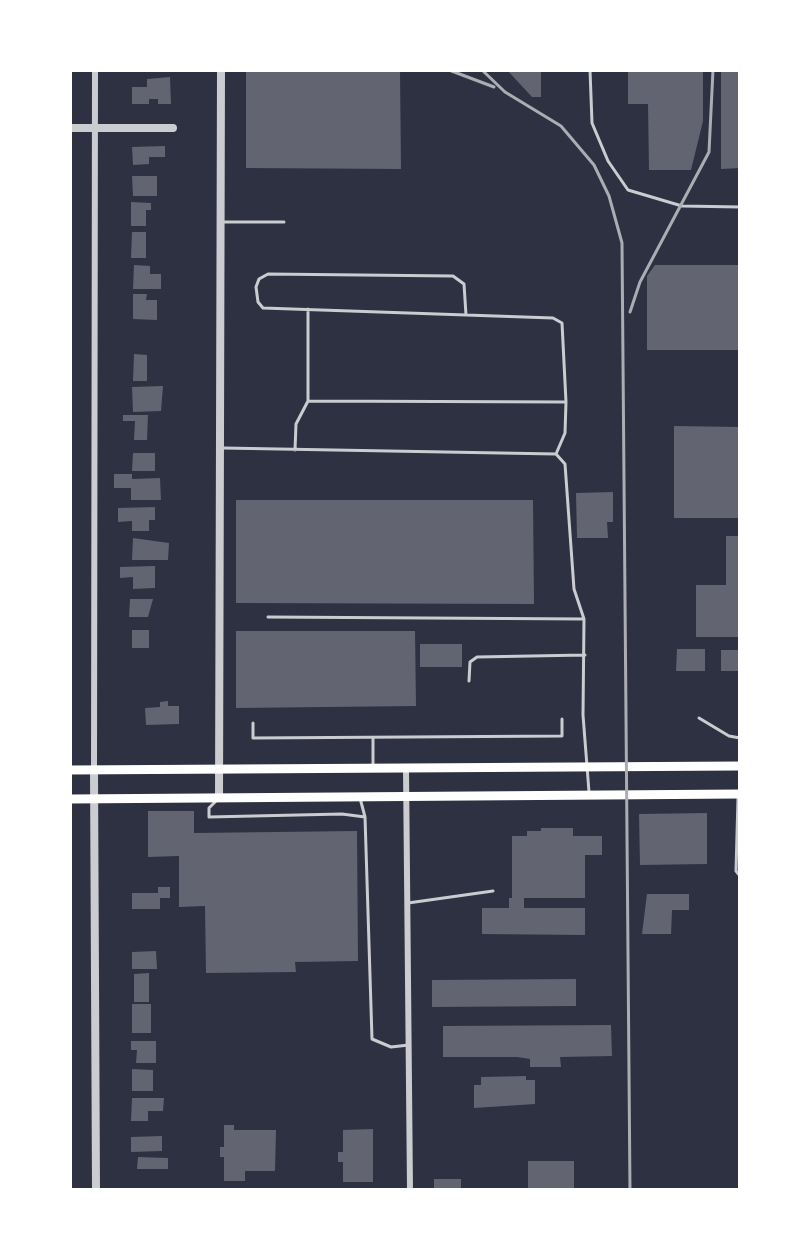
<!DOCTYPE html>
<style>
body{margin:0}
#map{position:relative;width:810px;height:1260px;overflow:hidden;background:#2d3142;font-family:Helvetica,sans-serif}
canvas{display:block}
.frame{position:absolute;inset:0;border:72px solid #fff;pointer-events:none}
</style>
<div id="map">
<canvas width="810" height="1260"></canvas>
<div class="frame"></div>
</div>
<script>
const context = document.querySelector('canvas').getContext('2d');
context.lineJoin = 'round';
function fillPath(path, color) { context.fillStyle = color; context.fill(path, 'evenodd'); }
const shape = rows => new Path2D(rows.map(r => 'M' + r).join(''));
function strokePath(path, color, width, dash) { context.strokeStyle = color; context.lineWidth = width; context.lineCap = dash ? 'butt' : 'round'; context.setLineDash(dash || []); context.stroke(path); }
fillPath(shape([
 [246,70,400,70,401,169,246,168],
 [507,70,541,70,541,97,532,97],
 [628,70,703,70,703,121,691,170,649,170,648,104,628,104],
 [721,70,740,70,740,168,721,169],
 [170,77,171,104,158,104,158,99,149,99,149,104,132,104,132,87,147,87,147,79],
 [165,146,165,157,149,157,149,164,133,165,132,147],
 [132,176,157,176,157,196,133,196],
 [131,202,151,203,151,210,146,210,146,226,131,226],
 [132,232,146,232,146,258,131,258],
 [134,265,150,266,150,274,161,274,161,289,133,289],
 [655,265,740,265,740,350,647,350,647,276],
 [133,294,147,294,146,300,157,300,157,320,133,319],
 [134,354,147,355,147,381,133,381],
 [163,386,161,411,133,412,132,387],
 [123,415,148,415,147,440,134,440,135,421,123,421],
 [674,426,740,427,740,518,674,518],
 [133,453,155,453,155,471,132,471],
 [114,474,132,474,132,479,160,478,161,500,131,500,131,488,114,488],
 [613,492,613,522,607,522,608,538,577,538,576,493],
 [236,500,533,500,534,604,236,603],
 [155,507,155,520,149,520,149,531,132,531,132,521,118,522,118,508],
 [726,536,740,536,740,637,696,637,696,585,726,585],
 [133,538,169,543,168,560,132,560],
 [155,566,155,588,133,589,133,577,120,578,120,567],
 [130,599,153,599,148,617,129,617],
 [132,630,149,630,149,648,132,648],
 [236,631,415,631,416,706,236,708],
 [420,644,462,644,462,667,420,667],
 [677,649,705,649,705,671,676,671],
 [721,650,740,650,740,671,721,671],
 [168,701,168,706,179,706,179,724,146,725,145,708,160,707,160,702],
 [148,811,194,811,194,833,357,831,358,961,295,962,296,972,206,973,205,906,179,907,179,856,148,857],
 [707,813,707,864,640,865,639,814],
 [541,828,573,828,573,836,602,836,602,855,585,855,585,898,524,898,524,908,585,908,585,935,482,934,482,908,509,908,509,898,512,898,512,836,527,836,527,831,541,831],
 [158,887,170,887,170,898,160,898,160,909,132,909,132,893,158,893],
 [647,894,689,894,689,910,672,910,671,934,642,934],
 [156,951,157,969,132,969,132,952],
 [149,973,149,1002,134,1002,134,974],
 [576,979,576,1006,432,1007,432,980],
 [132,1004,151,1004,151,1033,132,1033],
 [611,1025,612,1056,560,1057,561,1067,530,1067,530,1059,517,1057,443,1057,443,1026],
 [131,1041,156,1041,156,1063,136,1063,137,1050,131,1050],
 [132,1069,153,1070,153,1091,132,1091],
 [526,1076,526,1080,535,1080,535,1104,474,1108,474,1085,481,1085,481,1077],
 [132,1098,164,1098,163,1111,148,1111,148,1121,131,1121],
 [224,1125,234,1125,234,1130,276,1130,275,1171,245,1171,245,1181,224,1181,224,1157,220,1157,220,1147,224,1147],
 [373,1129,373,1182,343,1182,343,1162,338,1162,338,1152,343,1152,343,1130],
 [162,1136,162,1151,131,1152,131,1137],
 [138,1157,168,1158,168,1169,137,1169],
 [528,1161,574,1161,574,1190,528,1190],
 [434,1179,461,1179,461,1190,434,1190]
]), '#626471');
strokePath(shape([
 [590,70,592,123,608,161,628,190,682,206,740,207],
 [221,222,284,222],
 [308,309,308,401,566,402],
 [466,315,464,284,453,276,268,274,259,279,256,287,258,302,263,308,553,318,562,323,566,402,565,433,556,454],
 [223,448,556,454,565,464,574,589,584,619,583,715,589,792],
 [295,450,296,424,308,401],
 [268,617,584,619],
 [469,681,470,662,477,657,585,655],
 [699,718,729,736,740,738],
 [253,723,253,738,562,736,562,719],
 [373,738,373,766],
 [360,798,365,817],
 [738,798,736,871,740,876],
 [217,800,209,808,209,817,342,814,365,817,372,1039,391,1047,409,1045],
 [408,903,493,891]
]), '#caccd0', 3);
strokePath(shape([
 [406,769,410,1190],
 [94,770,95,70]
]), '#caccd0', 6);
strokePath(shape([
 [70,128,173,128],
 [94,770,96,1190],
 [219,797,221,70]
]), '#caccd0', 8);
strokePath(shape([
 [70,770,740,766],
 [70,799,740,794]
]), '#fff', 9);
strokePath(shape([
 [449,70,494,87],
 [482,70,505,92,561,126,594,165,609,196,622,243,630,1190],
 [630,312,640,282,709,152,713,70]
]), '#abadb3', 3);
</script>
